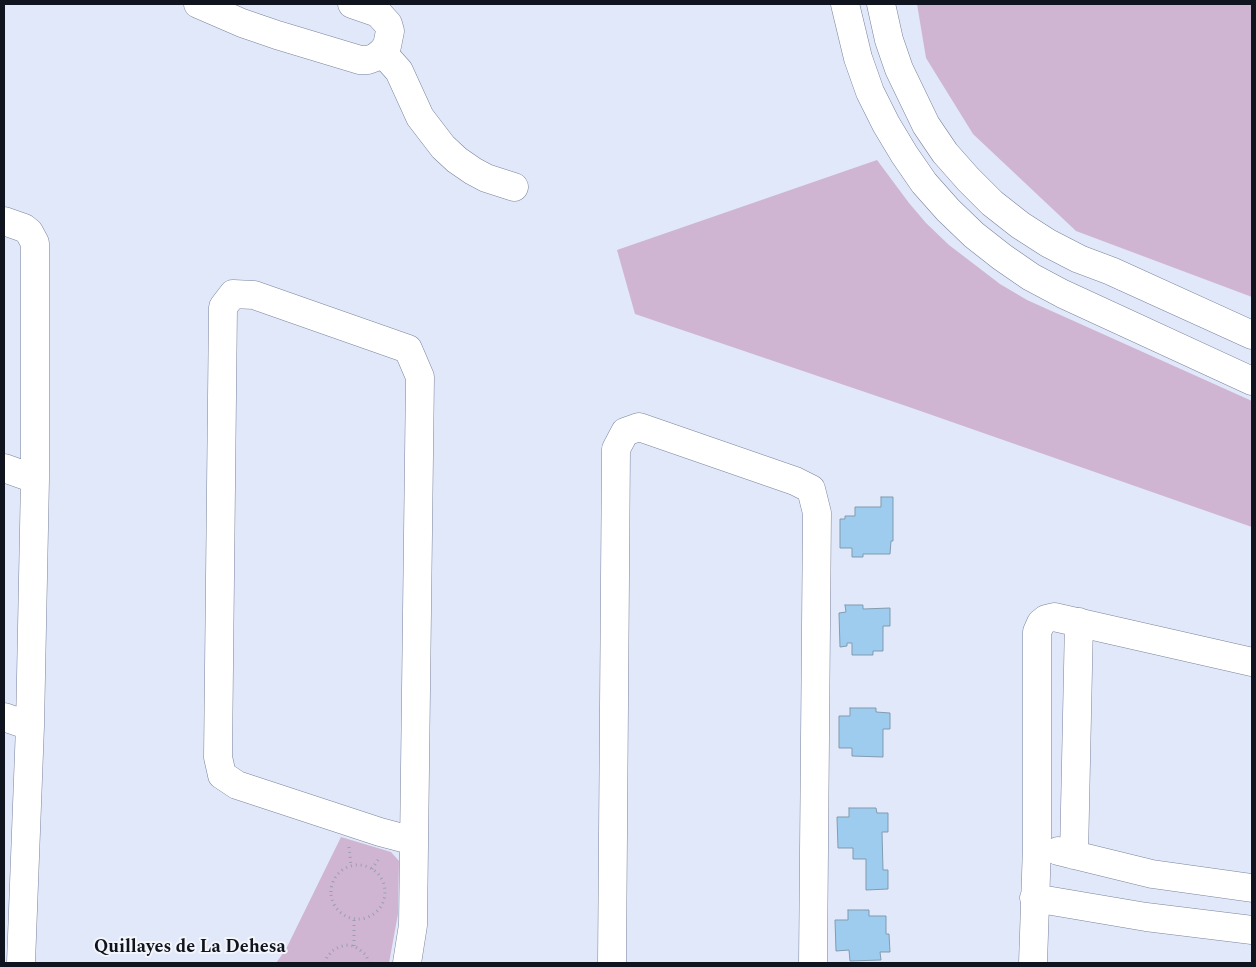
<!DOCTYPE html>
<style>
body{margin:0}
#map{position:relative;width:1256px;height:967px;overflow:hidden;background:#e1e8f9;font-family:Spectral,serif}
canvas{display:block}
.frame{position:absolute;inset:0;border:5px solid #10141e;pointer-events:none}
</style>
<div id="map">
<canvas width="1256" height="967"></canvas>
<div class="frame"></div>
</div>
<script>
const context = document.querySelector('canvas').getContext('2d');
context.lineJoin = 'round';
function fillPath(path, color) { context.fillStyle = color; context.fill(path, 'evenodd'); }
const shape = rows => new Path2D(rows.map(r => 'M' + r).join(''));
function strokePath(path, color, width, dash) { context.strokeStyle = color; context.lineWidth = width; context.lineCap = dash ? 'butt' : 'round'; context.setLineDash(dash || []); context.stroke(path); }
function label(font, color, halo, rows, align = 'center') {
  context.font = font + ' Spectral,serif'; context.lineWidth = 4; context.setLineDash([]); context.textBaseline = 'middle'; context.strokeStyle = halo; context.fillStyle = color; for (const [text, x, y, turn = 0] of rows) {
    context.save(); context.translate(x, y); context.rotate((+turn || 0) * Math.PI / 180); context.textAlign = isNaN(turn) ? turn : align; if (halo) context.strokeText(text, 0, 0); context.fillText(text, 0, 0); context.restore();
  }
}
fillPath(shape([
 [917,4,1252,4,1252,297,1076,231,973,134,926,58],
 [877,160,909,203,926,223,949,245,1000,284,1027,300,1252,401,1252,527,909,407,635,314,617,250],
 [341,837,391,852,399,861,398,914,389,963,276,963,286,949]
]), '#cfb5d2');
const building = shape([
 [881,497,893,497,893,541,891,541,890,554,863,554,863,557,852,557,852,548,840,548,840,519,845,519,845,516,855,516,855,507,881,507,881,497],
 [845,605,863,605,863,609,890,608,890,626,883,626,883,651,873,651,873,655,852,655,852,643,847,643,847,646,840,647,839,613,846,612,845,605],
 [850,708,876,708,876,712,890,713,890,729,883,729,883,757,852,756,852,748,839,748,839,716,850,716,850,708],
 [849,808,876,808,877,813,888,813,888,832,882,832,883,870,888,870,888,889,866,890,866,859,853,859,853,848,838,848,837,817,849,817,849,808],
 [848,910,869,910,869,916,886,916,886,934,889,934,890,952,880,952,881,960,850,961,849,950,836,951,835,920,848,920,848,910]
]);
fillPath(building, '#9eccef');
strokePath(building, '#819baf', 1);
const minor = shape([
 [198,4,242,23,277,35,360,60,368,60,376,57,382,52,387,46,390,31,388,24,378,13,352,4],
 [845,4,858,58,870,92,886,124,904,154,924,183,948,210,974,235,1002,257,1031,277,1063,294,1252,381],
 [881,4,889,40,899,69,926,125,945,153,968,179,992,203,1020,225,1048,243,1079,259,1111,271,1252,335],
 [382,52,399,71,420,117,443,147,457,160,473,171,486,178,514,187],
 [4,221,24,228,29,232,35,243,35,479,30,726,21,963],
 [4,468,35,479],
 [4,717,30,726],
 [1058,851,1152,874,1252,888],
 [1074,855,1079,622],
 [1034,898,1146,917,1252,930],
 [407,963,413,925,420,377,408,349,254,295,233,294,223,307,218,757,222,775,237,785,380,832,414,841],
 [612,963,616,449,625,432,639,427,795,481,811,489,817,513,813,963],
 [1033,963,1037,846,1037,632,1041,623,1046,619,1054,617,1252,662]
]);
strokePath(minor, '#79839d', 29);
strokePath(shape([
 [349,847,351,866],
 '331 892a27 27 0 1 1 54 0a27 27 0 1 1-54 0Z',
 [372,869,380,857],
 [354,946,354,919],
 [325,963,327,957,332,951,339,947,346,945,354,946,360,950,366,955,369,963]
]), '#999fae', 3, [1, 4]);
strokePath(minor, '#fff', 28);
label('bold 18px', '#10141e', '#f3f5fb', [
 ["Quillayes de La Dehesa",190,948]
]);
</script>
